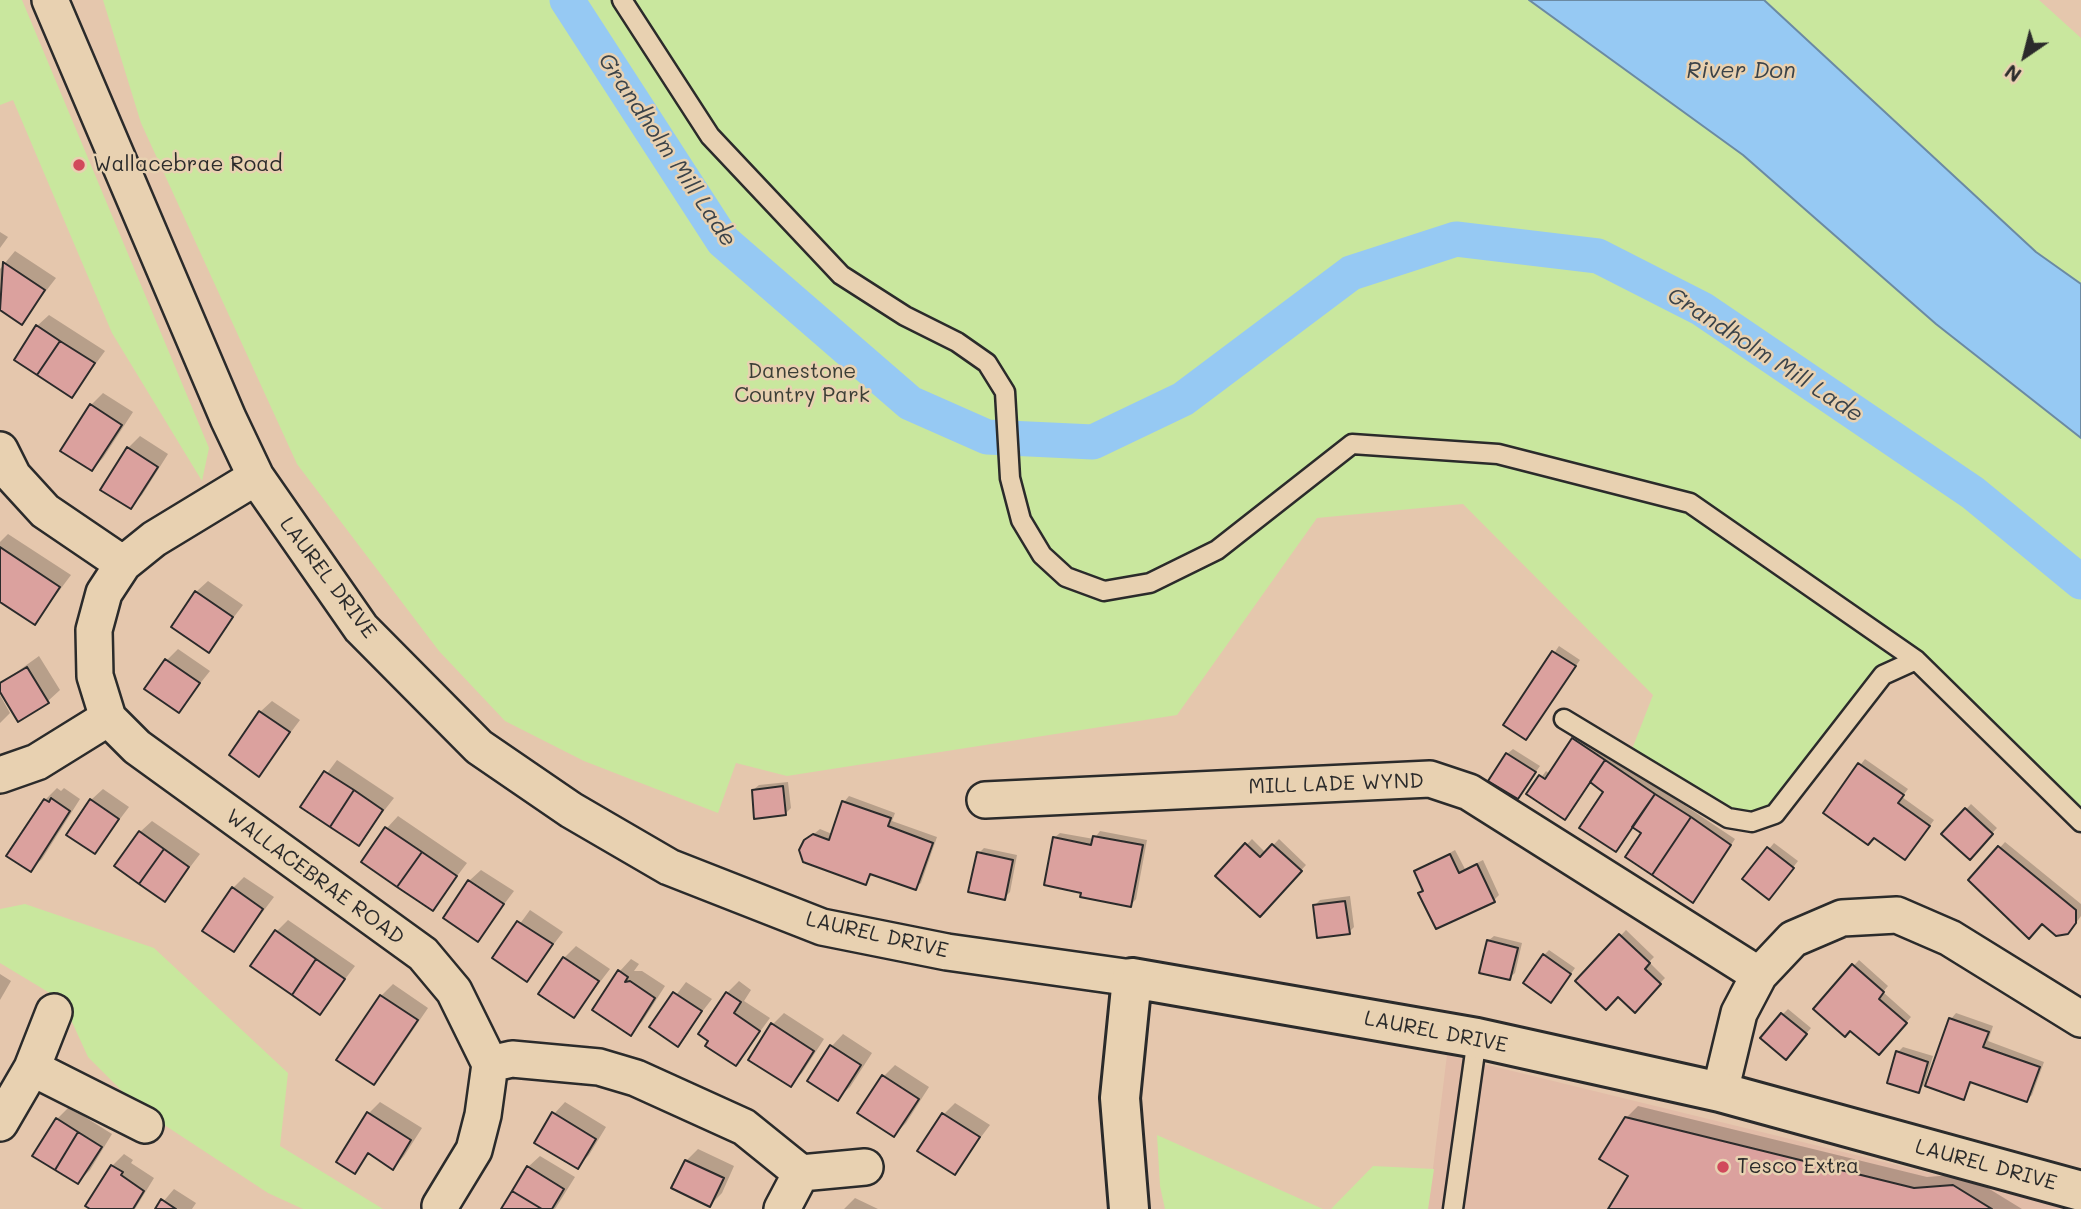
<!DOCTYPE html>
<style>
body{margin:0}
#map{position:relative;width:2081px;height:1209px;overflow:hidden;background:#e5c7ad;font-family:Mali,sans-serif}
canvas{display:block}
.north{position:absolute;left:1990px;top:21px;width:70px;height:70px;-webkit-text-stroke:5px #e8d1b1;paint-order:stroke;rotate:215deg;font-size:19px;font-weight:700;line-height:28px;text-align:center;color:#2b2b2b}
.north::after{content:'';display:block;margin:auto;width:24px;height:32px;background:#2b2b2b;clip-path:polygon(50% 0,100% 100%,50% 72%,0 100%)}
</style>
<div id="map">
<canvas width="2081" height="1209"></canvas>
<div class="north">N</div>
</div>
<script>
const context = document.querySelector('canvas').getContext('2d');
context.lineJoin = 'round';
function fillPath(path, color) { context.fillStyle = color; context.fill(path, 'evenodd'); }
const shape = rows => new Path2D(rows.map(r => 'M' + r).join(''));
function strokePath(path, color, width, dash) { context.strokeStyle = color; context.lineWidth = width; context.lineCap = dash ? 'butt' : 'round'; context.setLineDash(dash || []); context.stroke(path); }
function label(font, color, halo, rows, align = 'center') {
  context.font = font + ' Mali,sans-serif'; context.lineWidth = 5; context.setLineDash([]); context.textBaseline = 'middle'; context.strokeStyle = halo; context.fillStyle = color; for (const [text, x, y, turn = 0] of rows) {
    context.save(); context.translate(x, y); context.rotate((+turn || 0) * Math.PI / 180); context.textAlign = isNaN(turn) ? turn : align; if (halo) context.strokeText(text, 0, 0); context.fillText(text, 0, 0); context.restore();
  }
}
fillPath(shape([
 [1447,1055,2076,1209,1428,1209]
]), '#e2bca8');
fillPath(shape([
 [0,0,22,0,209,448,202,481,112,333,13,100,0,105],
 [103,0,1529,0,1743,155,1936,324,2081,438,2081,822,1916,661,1883,675,1775,814,1752,822,1629,757,1653,695,1463,504,1317,518,1177,715,787,776,736,763,718,813,584,761,505,721,439,651,297,464,141,123],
 [1764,0,2039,0,2081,38,2081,284,2036,252],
 [25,904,154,948,288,1073,280,1146,383,1209,303,1209,268,1193,140,1109,88,1057,72,1022,68,1004,0,963,0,909],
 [1157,1135,1323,1209,1165,1209,1160,1186],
 [1373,1166,1434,1169,1428,1209,1331,1209]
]), '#c9e79e');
const water = shape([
 [1529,0,1764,0,2036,252,2081,284,2081,438,1936,324,1743,155,1529,0]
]);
fillPath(water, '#96c9f3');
strokePath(water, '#6b8aa3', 2);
fillPath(shape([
 [0,232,8,237,0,248],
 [15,251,56,278,22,322,0,308,0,269],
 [49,315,105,351,72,396,37,326],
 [103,393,133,412,103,458,92,469,91,405],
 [140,436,168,454,142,495,130,507,128,448],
 [8,534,71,575,35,623,0,600,0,542],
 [208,581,243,605,208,651,196,592],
 [1559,646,1580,660,1526,738,1505,724],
 [178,649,210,671,178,711,167,660],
 [39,656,60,690,48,701,19,719,0,684],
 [0,695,10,713,0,723],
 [272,701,300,720,259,775,260,712],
 [1578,734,1735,839,1698,895,1605,791,1591,781,1565,818,1529,794,1546,771,1550,774],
 [1513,749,1540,766,1518,797,1507,754],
 [1865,759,1908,789,1902,797,1934,820,1910,853,1825,812],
 [337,760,394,798,358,844,303,806],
 [788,782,791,808,785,814,753,790,759,785],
 [57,788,61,791,64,788,80,799,42,859,30,870,45,800],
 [103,789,129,807,95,852,91,800],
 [849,796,895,813,892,821,937,837,921,883,915,888,873,873,866,883,805,841,820,829,832,834,844,802],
 [1971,804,1997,828,1970,857,1943,834],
 [398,816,467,863,432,909,387,828],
 [152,821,200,854,165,900,140,832],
 [1100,831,1147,840,1136,899,1131,905,1054,838,1060,833,1094,839],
 [1252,839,1266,853,1279,839,1306,865,1260,915,1218,875],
 [2005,842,2081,904,2081,916,2073,927,2042,922,1971,880],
 [1774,843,1798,861,1774,892,1745,878],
 [984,848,1017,855,1010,892,1004,898,979,853],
 [1455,850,1465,869,1483,860,1499,895,1494,900,1420,893,1424,889,1416,872],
 [481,870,514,891,478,939,469,881],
 [244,877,274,897,234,950,233,888],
 [1350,896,1354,927,1349,932,1315,905,1320,900],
 [530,910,563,932,527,979,495,958],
 [288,920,355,966,320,1012,276,932],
 [1626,930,1654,957,1649,962,1665,978,1634,1010,1618,995,1578,981],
 [1494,936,1522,943,1515,973,1509,978,1488,941],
 [576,946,610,969,574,1016,564,958],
 [1549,950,1575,968,1556,995,1544,955],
 [631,959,639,964,634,971,642,971,665,986,642,1022,630,1033,594,1009,620,971],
 [1859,960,1888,986,1883,992,1911,1017,1884,1048,1815,1008],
 [0,974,11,981,0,1000],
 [739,981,751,990,744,1001,770,1018,736,1064,727,993],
 [686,982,712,999,677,1044,652,1027],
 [393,984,428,1008,385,1071,374,1083,339,1059,381,996],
 [1788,1009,1811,1028,1791,1052,1782,1015],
 [784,1013,824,1039,802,1073,790,1085,772,1025],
 [1956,1013,1993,1026,1988,1041,2044,1062,2032,1095,2027,1100,1973,1081,1963,1098,1927,1085,1951,1019],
 [843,1034,872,1053,850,1087,838,1098,809,1080,832,1046],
 [1903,1047,1933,1056,1924,1085,1918,1091,1898,1052],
 [895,1065,929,1087,906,1123,894,1135,883,1077],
 [380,1102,422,1128,404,1156,393,1168,370,1153,354,1172,369,1113],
 [565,1102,606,1127,589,1155,577,1167,554,1114],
 [955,1103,990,1125,954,1173,944,1114],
 [1638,1106,1927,1177,1965,1174,2022,1209,1610,1209,1630,1175,1626,1118],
 [69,1107,112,1134,90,1170,78,1182,57,1119],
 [698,1149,734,1166,722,1193,710,1205,686,1161],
 [124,1154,133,1160,131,1163,154,1178,135,1209,94,1209,112,1166],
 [540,1156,575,1177,555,1209,503,1209,528,1167],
 [174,1189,196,1203,192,1209,157,1209],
 [855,1198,878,1209,844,1209]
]), '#0003');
strokePath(shape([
 [567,0,723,241,910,403,987,437,1093,442,1183,399,1351,273,1456,239,1598,256,1702,309,1973,493,2081,582]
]), '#96c9f3', 35);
const building = shape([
 [3,262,45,290,22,325,0,310,3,262],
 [36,325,60,341,37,375,14,360,36,325],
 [60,341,95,363,72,398,37,375,60,341],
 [90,404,122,425,92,471,60,451,90,404],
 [127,447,158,467,131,509,100,490,127,447],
 [0,547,60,587,35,625,0,602,0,547],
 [195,591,233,617,209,653,171,627,195,591],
 [1552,651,1576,666,1526,740,1503,725,1552,651],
 [165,659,200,683,179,713,144,689,165,659],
 [27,667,49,703,18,722,0,692,0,683,27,667],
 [259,711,290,732,259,777,229,755,259,711],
 [1572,738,1605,760,1565,820,1526,794,1539,775,1545,779,1572,738],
 [1506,753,1536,772,1518,799,1488,781,1506,753],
 [1605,760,1655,794,1616,852,1579,828,1603,792,1590,782,1605,760],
 [1858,763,1904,795,1898,803,1930,826,1905,860,1874,838,1868,845,1823,813,1858,763],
 [324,771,354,790,330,827,300,807,324,771],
 [783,786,786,815,754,819,752,790,783,786],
 [354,790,383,810,359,846,330,827,354,790],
 [1655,794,1691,817,1652,875,1625,857,1641,833,1632,827,1655,794],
 [51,798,70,811,31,872,6,856,44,799,49,802,51,798],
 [90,799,119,819,95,854,66,835,90,799],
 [842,801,891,818,888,826,933,843,916,890,870,874,866,885,803,862,799,850,804,840,813,834,829,840,842,801],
 [1965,808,1993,834,1970,860,1941,834,1965,808],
 [1691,817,1731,845,1693,903,1652,875,1691,817],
 [385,827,422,852,397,887,361,862,385,827],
 [139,831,164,849,139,884,114,866,139,831],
 [1093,836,1143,845,1131,907,1080,897,1081,893,1044,885,1053,837,1091,845,1093,836],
 [1245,843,1260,857,1272,844,1302,871,1260,917,1215,876,1245,843],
 [1998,846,2076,910,2076,923,2068,934,2056,936,2042,924,2029,939,1968,880,1998,846],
 [1767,847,1794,868,1769,900,1742,879,1767,847],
 [164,849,189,867,165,902,139,884,164,849],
 [422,852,457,876,433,911,397,887,422,852],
 [977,852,1013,860,1005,900,968,892,977,852],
 [1450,854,1459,873,1477,864,1495,902,1436,929,1418,893,1423,891,1414,871,1450,854],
 [468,880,504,904,478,942,443,918,468,880],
 [232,887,263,909,234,952,202,931,232,887],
 [1345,901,1350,934,1317,938,1313,905,1345,901],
 [517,921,553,944,527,982,492,958,517,921],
 [275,930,316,959,292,995,250,966,275,930],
 [1619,934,1650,963,1645,969,1661,984,1635,1013,1618,997,1606,1010,1575,981,1619,934],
 [1487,940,1518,948,1510,980,1479,973,1487,940],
 [1543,954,1571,974,1551,1003,1523,983,1543,954],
 [563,957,599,981,574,1018,538,994,563,957],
 [316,959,345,979,320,1015,292,995,316,959],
 [1852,964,1884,992,1879,999,1907,1023,1879,1055,1850,1031,1845,1037,1813,1009,1852,964],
 [618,970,628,977,625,982,630,981,655,998,631,1036,592,1010,618,970],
 [673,992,702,1011,678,1047,649,1027,673,992],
 [726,992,741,1002,734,1013,760,1031,736,1066,705,1046,708,1041,698,1034,726,992],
 [380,995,418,1020,374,1085,336,1060,380,995],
 [1781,1013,1807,1034,1786,1060,1760,1038,1781,1013],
 [1949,1018,1989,1032,1983,1047,2040,1067,2027,1102,1970,1082,1964,1100,1925,1086,1949,1018],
 [771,1023,814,1051,791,1087,748,1060,771,1023],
 [830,1045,861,1065,838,1101,807,1081,830,1045],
 [1896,1051,1928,1062,1919,1093,1887,1083,1896,1051],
 [882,1075,919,1099,894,1137,857,1113,882,1075],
 [367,1112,411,1140,393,1170,368,1153,355,1174,336,1162,367,1112],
 [552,1112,596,1139,578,1169,534,1143,552,1112],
 [942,1113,980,1137,955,1175,917,1151,942,1113],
 [1625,1117,1914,1188,1953,1185,1992,1209,1608,1209,1628,1176,1599,1159,1625,1117],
 [56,1118,78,1132,55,1170,32,1156,56,1118],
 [78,1132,102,1147,78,1184,55,1170,78,1132],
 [685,1160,724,1178,710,1207,671,1188,685,1160],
 [111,1165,123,1172,121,1175,144,1191,133,1209,90,1209,85,1206,111,1165],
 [527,1166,564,1189,552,1209,542,1209,512,1191,527,1166],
 [512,1191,542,1209,501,1209,512,1191],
 [161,1199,176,1209,155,1209,161,1199]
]);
fillPath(building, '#dba19e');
strokePath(building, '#2b2b2b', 2);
const service = shape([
 [622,0,710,136,841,275,905,316,957,342,987,363,1005,392,1010,478,1021,520,1042,555,1066,577,1104,591,1150,583,1217,550,1352,444,1498,454,1690,503,1916,660,2081,822],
 [1564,719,1728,818,1752,822,1775,814,1883,675,1916,660],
 [1453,1209,1477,1038]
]);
const minor = shape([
 [50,0,228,418,256,477,361,628,479,747,571,810,669,867,822,927,947,952,1132,978],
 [0,450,13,476,45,511,123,564],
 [256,477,154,539,123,564,104,593,94,630,95,676,108,718,137,747,423,954,454,991,490,1064,483,1115,474,1150,440,1206],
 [0,775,37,762,108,718],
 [985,800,1430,779,1469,792,1759,975],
 [490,1064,512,1059,599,1067,636,1078,744,1127,801,1173,865,1167],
 [32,1068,145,1125],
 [1720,1092,1739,1013,1759,975,1793,939,1842,918,1897,915,1950,938,2081,1019],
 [0,1123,32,1068,54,1012],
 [782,1209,801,1173]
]);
const tertiary = shape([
 [1129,1209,1120,1098,1132,978,1477,1038,1720,1092,2081,1191]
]);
strokePath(service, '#2b2b2b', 23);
strokePath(minor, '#2b2b2b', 40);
strokePath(tertiary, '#2b2b2b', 44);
strokePath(service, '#e8d1b1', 18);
strokePath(minor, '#e8d1b1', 35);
strokePath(tertiary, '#e8d1b1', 38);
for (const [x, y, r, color] of [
 [79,165,7,"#d1495b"],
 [1723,1167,7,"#d1495b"]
]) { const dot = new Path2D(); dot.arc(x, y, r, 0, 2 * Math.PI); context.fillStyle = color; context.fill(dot); strokePath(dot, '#e8d1b1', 2.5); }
label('21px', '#2b2b2b', '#e8d1b1', [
 ["Wallacebrae Road",93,165],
 ["Tesco Extra",1737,1167]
], 'left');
label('21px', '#3b3e36', '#e8d1b1', [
 ["Danestone",802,372],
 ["Country Park",802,396]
]);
label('21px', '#2b2b2b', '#e8d1b1', [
 ["LAUREL DRIVE",328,578,53],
 ["MILL LADE WYND",1336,784,-2],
 ["WALLACEBRAE ROAD",315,877,36],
 ["LAUREL DRIVE",877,935,13],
 ["LAUREL DRIVE",1436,1032,11],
 ["LAUREL DRIVE",1986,1165,15]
]);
label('italic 23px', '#3b4349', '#e8d1b1', [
 ["River Don",1741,71],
 ["Grandholm Mill Lade",667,150,56],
 ["Grandholm Mill Lade",1765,355,33]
]);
</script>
